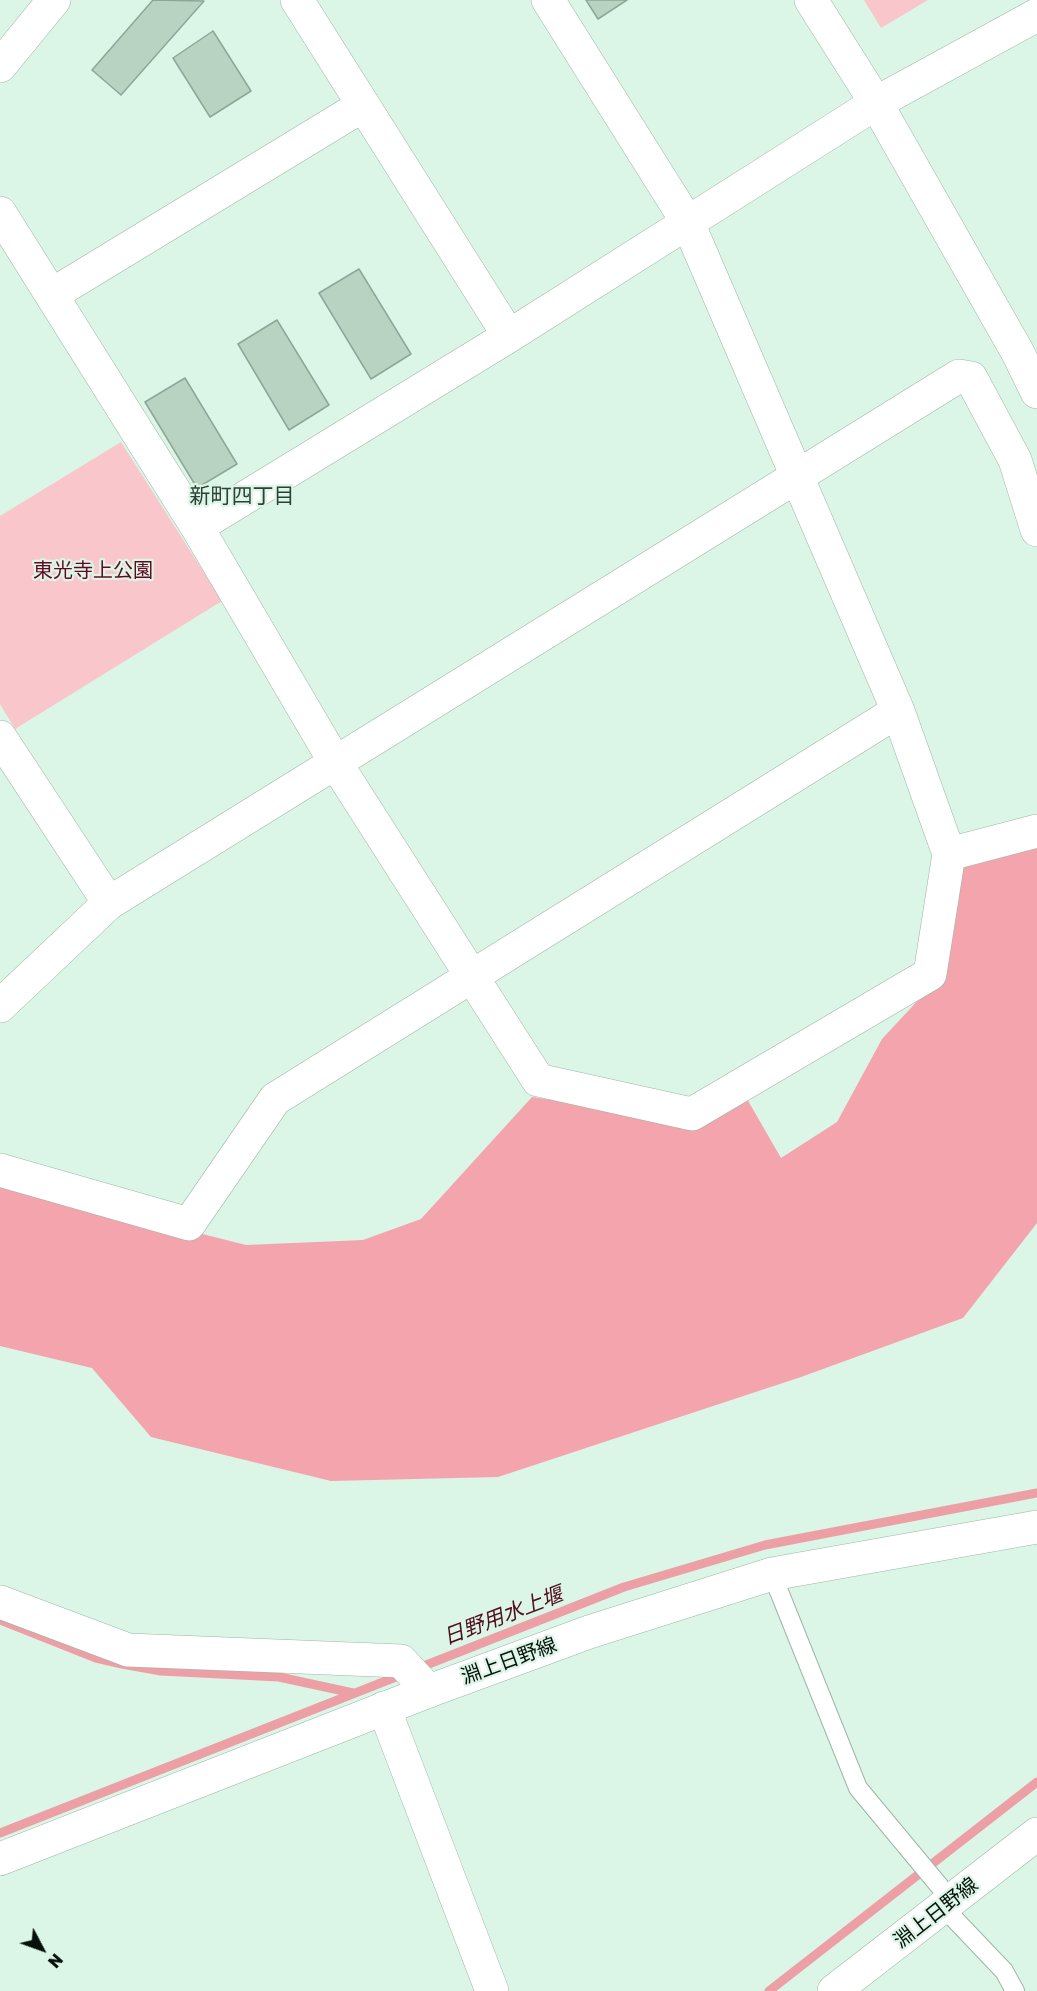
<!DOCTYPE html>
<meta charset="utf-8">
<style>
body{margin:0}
#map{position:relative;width:1037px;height:1991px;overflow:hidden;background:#dbf5e6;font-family:"Golos Text",sans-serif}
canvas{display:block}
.north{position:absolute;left:12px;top:1919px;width:60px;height:60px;-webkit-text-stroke:4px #dbf5e6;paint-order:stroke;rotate:131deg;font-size:16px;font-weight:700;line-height:24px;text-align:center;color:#07100b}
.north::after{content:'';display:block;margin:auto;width:21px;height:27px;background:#07100b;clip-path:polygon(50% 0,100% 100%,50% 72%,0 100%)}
</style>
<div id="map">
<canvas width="1037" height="1991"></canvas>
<div class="north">N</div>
</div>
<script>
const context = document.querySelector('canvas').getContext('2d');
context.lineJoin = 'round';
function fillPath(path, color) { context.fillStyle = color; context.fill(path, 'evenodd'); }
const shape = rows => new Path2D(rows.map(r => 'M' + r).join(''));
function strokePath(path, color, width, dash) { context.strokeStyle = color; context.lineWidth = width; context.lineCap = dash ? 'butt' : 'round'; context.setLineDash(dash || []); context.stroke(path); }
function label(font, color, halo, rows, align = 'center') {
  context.font = font + ' "Golos Text","Noto Sans JP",sans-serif'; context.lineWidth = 4.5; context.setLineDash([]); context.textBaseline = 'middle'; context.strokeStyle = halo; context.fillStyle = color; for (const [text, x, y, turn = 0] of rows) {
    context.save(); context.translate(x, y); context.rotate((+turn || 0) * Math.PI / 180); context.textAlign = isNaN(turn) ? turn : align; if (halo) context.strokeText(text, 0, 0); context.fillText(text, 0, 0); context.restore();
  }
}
fillPath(shape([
 [864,0,928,0,881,28],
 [121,442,222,601,15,729,0,704,0,516]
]), '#f9c7cb');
fillPath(shape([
 [1037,848,1037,1223,963,1318,801,1377,498,1477,331,1481,151,1437,92,1368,0,1346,0,1183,246,1245,363,1240,421,1219,532,1097,693,1121,743,1092,781,1158,837,1122,882,1039,936,981,954,870]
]), '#f3a4ac');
strokePath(shape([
 [0,1620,96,1658,122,1664,161,1671,279,1677,353,1693],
 [0,1833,624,1587,765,1545,1037,1493],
 [769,1991,1037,1782]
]), '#ed9fa6', 9);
const building = shape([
 [153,0,204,1,121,95,92,70,153,0],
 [586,0,627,0,598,19,586,0],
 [213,31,251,91,210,117,173,58,213,31],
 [359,269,411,354,371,379,319,293,359,269],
 [277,320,329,405,289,430,238,344,277,320],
 [185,378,237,464,197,488,145,402,185,378]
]);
fillPath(building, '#b9d3c3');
strokePath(building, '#8da697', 1.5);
const lane = shape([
 [772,1574,858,1788,951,1900],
 [943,1907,1004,1971,1015,1991]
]);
const street = shape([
 [297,0,509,336],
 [548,0,688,223,898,711,949,854],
 [0,66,54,0],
 [0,213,197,527,335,762,538,1080,692,1114,930,974,949,854,1037,831],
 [53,294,362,106],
 [197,527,509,336,876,103,1037,15],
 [0,737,109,903],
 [0,1006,109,903,959,376,971,378,1015,460,1037,530],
 [0,1170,189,1224,275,1099,898,711],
 [0,1602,128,1650,401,1661,429,1691],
 [384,1708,492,1991]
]);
const secondary = shape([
 [811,0,876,103,1018,353,1037,392],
 [0,1859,429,1691,589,1632,772,1574,1037,1527],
 [834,1991,1037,1834]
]);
strokePath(lane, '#9db6a7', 20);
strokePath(street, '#9db6a7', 34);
strokePath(secondary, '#9db6a7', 34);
strokePath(lane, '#fff', 18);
strokePath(street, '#fff', 33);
strokePath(secondary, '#fff', 33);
label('20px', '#650722', '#dbf5e6', [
 ["東光寺上公園",93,571]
]);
label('20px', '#07100b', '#dbf5e6', [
 ["淵上日野線",509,1661,-20],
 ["淵上日野線",936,1913,-38]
]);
label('21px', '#2b4135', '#dbf5e6', [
 ["新町四丁目",242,496]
]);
label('italic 21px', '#520d1d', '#dbf5e6', [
 ["日野用水上堰",503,1616,-21]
]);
</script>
